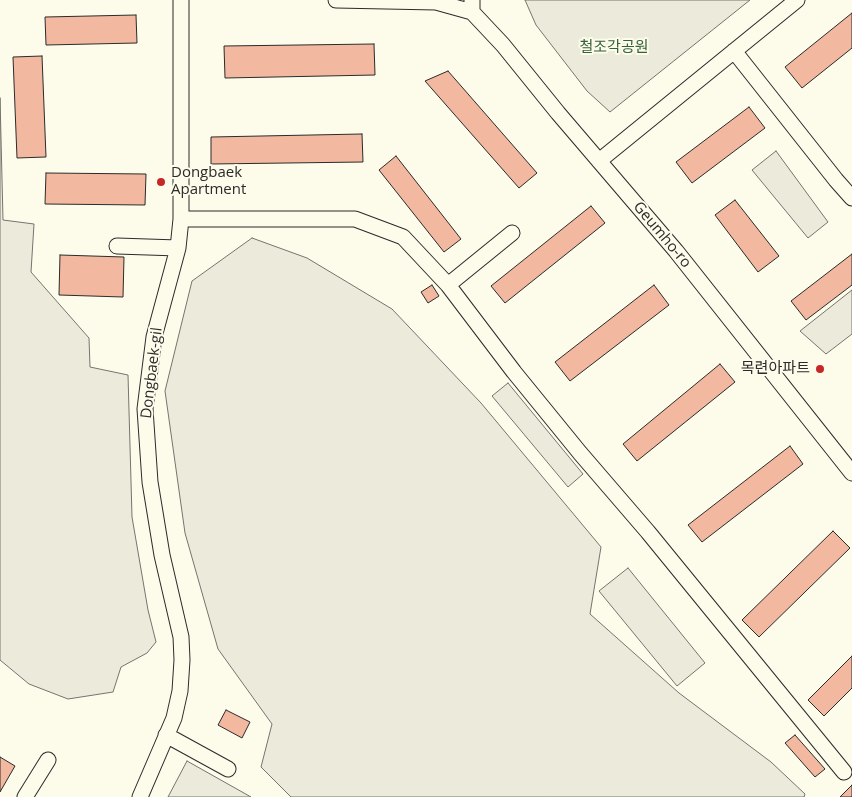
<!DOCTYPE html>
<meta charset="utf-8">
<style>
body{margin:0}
canvas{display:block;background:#fdfbea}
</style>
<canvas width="852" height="797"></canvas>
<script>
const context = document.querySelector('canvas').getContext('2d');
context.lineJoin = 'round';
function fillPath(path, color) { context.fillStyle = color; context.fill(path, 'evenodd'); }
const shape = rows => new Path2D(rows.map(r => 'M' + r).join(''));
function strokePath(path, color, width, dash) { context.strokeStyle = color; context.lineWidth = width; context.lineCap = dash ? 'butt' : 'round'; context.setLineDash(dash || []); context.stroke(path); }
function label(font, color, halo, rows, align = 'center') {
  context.font = font + ' "Open Sans","Noto Sans KR",sans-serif'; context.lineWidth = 4; context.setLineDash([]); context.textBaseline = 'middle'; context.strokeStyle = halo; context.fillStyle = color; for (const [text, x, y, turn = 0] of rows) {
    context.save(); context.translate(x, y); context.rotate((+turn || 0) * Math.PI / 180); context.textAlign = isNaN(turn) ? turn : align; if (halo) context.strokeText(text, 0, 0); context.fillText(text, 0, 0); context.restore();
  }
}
const green = shape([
 [525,0,750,0,610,112,587,91,536,25,525,0],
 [0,98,3,220,34,224,31,272,89,338,90,367,128,375,132,517,148,610,156,642,147,653,121,667,113,692,68,699,29,684,0,660,0,98],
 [776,151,828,222,808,238,752,170,776,151],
 [252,238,307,258,392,309,481,403,601,547,590,614,679,693,771,762,805,794,804,797,291,797,261,767,272,724,218,649,185,533,165,391,192,281,252,238],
 [852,290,852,334,826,354,800,331,852,290],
 [508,383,583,474,568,487,492,396,508,383],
 [628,568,705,663,677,686,599,591,628,568],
 [187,761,251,797,168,797,187,761]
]);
fillPath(green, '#ecebdb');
strokePath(green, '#74746e', 1);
const building = shape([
 [852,13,852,48,802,88,785,67,852,13],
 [136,15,137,43,46,45,45,17,136,15],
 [374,44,375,75,225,78,224,46,374,44],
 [42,56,46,157,17,158,13,57,42,56],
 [448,71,537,173,519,188,425,81,448,71],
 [749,107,765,128,692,183,676,162,749,107],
 [362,134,363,162,211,164,211,137,362,134],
 [396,156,461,239,444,252,379,170,396,156],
 [46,173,146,174,145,205,45,204,46,173],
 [735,200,779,256,758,272,715,215,735,200],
 [591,206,605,223,505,303,491,286,591,206],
 [852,254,852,285,806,320,791,301,852,254],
 [60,255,124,257,123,297,59,295,60,255],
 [432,285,439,296,428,303,421,292,432,285],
 [654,285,669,305,570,381,555,362,654,285],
 [720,364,735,382,637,461,623,444,720,364],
 [790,446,803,464,702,542,688,525,790,446],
 [833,531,850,548,759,637,742,620,833,531],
 [852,656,852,688,824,716,808,700,852,656],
 [226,710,250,722,242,738,218,725,226,710],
 [795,735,825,769,815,777,785,743,795,735],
 [0,757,15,766,0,792,0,757],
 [852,785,852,797,840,797,852,785]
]);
fillPath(building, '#f2b8a0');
strokePath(building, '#2b2b2b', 1);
const minor = shape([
 [336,0,436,2,472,12],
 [472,0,472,12,503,45,558,113,676,251,852,473],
 [734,51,836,180,852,198],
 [599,161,797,0],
 [181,219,355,219,403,237,448,285,512,233],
 [117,246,178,248],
 [448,285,514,372,580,453,648,532,844,772],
 [166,735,228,769],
 [25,797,48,760],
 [140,797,174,718,180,691,182,660,181,637,162,555,150,482,145,409,154,337,178,248,181,219,181,0]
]);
strokePath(minor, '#2b2b2b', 17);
strokePath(minor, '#fdfbea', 15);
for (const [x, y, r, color] of [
 [161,182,5,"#c62828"],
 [820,369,5,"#c62828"]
]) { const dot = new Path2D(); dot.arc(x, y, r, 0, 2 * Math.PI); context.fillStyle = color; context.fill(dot); strokePath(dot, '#fdfbea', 2); }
label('15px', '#34623c', '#fdfbea', [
 ["철조각공원",614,48]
]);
label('15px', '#2b2b2b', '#fdfbea', [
 ["Dongbaek",171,173],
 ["Apartment",171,190],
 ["목련아파트",810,369,"right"]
], 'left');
label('15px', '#2b2b2b', '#fdfbea', [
 ["Geumho-ro",662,235,50],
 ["Dongbaek-gil",152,373,-83]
]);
</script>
